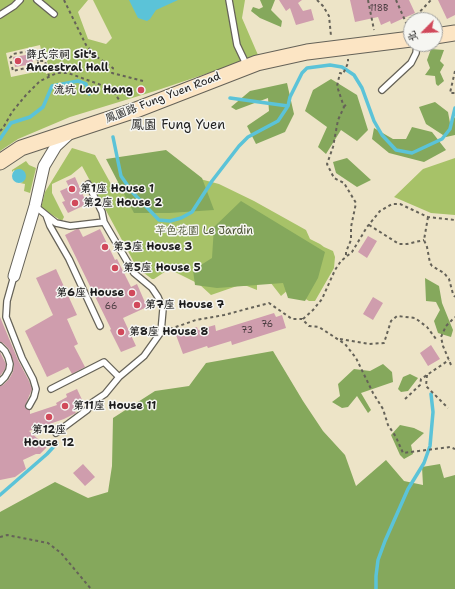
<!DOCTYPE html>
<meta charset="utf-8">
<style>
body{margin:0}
#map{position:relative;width:455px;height:589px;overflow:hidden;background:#ede4c7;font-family:"Shantell Sans","LXGW WenKai TC",sans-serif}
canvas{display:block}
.north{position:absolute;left:403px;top:12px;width:40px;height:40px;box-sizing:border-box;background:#f6f6f2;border:1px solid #9f9f9c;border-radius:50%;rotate:246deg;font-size:11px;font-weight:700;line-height:16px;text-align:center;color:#1c1c1c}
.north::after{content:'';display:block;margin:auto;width:14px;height:18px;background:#d1495b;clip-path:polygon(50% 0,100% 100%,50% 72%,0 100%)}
</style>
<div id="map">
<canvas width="455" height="589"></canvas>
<div class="north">北</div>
</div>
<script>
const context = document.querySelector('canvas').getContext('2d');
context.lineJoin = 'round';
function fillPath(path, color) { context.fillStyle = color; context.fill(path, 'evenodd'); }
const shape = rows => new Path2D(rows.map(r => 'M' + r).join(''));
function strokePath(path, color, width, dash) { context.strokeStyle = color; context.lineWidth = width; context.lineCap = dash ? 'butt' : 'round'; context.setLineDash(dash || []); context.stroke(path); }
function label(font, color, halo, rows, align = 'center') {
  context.font = font + ' "Shantell Sans","LXGW WenKai TC",sans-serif'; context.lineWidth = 3; context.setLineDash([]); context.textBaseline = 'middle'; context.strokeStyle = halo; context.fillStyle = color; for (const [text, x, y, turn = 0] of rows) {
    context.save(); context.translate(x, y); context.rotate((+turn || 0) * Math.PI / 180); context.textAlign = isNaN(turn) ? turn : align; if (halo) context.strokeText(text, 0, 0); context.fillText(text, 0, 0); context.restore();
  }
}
fillPath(shape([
 [0,0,88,0,78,12,88,39,106,44,112,38,93,0,245,0,242,18,258,55,244,61,155,91,70,117,18,139,0,151],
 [40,45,43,58,46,59,51,72,46,74,45,70,11,77,6,53],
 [72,148,95,155,111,184,127,180,200,179,219,184,254,201,306,230,310,239,320,244,324,247,333,251,335,257,334,268,315,301,309,301,289,289,281,296,267,278,257,281,257,290,247,286,237,286,211,295,199,284,169,269,154,279,152,279,140,270,136,266,82,166,71,175,52,184,52,193,64,217,62,221,41,208,45,192],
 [455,158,455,215,431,213,394,197,423,169],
 [26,161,29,165,36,168,30,193,24,191,25,184,20,183,23,182,14,170,12,172,12,170]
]), '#a7c268');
fillPath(shape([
 [260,0,275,0,271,10,282,21,281,27,260,18,251,11,253,7,259,9,263,7],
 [431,49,444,50,440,61,444,65,440,72,444,81,438,86,436,84,435,76,425,75,430,68,427,60],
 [331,79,357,95,368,130,357,141,341,130,326,154,318,147,327,127,305,111,313,90],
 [287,83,294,114,285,132,256,144,247,126,269,111,268,98,236,110,231,107,250,91],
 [435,102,448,112,450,123,455,117,455,135,446,137,426,124,419,107],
 [412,127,432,132,446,150,424,162,389,153,372,139,374,128,393,139,406,139],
 [166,150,202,178,214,210,169,213,134,213,106,159],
 [347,158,371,180,357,187,336,173,333,162],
 [241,201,325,252,318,278,305,301,288,298,283,283,217,288,195,285,193,270,212,258,214,227],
 [425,278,439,286,442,303,453,330,451,337,438,333,434,321,440,310,436,302,426,301],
 [273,351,303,401,323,431,345,455,356,486,386,460,404,481,423,485,422,467,440,464,444,478,455,475,455,589,0,589,0,512,55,482,88,498,108,492,112,466,113,418,155,391,189,386,206,363],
 [383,364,392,372,393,382,361,393,371,410,368,413,357,396,348,407,342,408,332,402,340,396,338,384,354,369,370,371],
 [410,374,418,378,408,391,401,392,398,389,403,377],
 [400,425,414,428,424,433,411,445,413,454,404,459,400,455,391,435]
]), '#85a85c');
fillPath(shape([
 [129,0,178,0,156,10,150,19,147,21,138,18],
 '12 176a7 7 0 1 1 14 0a7 7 0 1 1-14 0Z'
]), '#5bc3d8');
strokePath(shape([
 [230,98,288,106],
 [113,137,121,176,133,193,159,220,170,221,181,218,192,212,212,181,239,146,248,137,278,121,288,106,290,97,302,73,307,68,330,65,342,67,354,75,362,88,374,121,382,135,396,150,412,153,442,139,450,129,455,108],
 [0,139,11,123,30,117,43,107,52,86,78,81,86,84,89,94],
 [0,495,47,454,57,443],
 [376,589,376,576,378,560,385,541,408,489,424,463,430,446,433,412,431,394]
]), '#5bc3d8', 3.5);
fillPath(shape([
 [279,0,302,0,298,3,303,11,311,9,314,20,296,25,290,8,286,11],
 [350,0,409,0,415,13,391,24,390,21,381,25,378,17,355,22],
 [438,0,455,0,455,15,447,19],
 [32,54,33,64,15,67,13,57],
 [75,177,87,204,68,213,62,202,65,201,60,191,69,187,66,181],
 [77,229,79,229,83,237,100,229,115,260,117,259,131,287,137,284,147,307,123,318,136,346,121,352,110,330,111,329,65,235],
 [368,236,377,241,367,258,358,252],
 [56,269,77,315,67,319,78,344,74,346,85,367,72,374,68,367,47,377,25,331,53,315,36,278],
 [373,297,383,303,373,320,363,314],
 [274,313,276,317,282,315,286,328,232,345,231,341,208,348,207,346,183,354,176,335,197,327,198,330,215,325,216,331],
 [0,317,18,360,29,381,32,389,25,406,27,409,30,410,30,414,57,405,56,403,67,397,66,394,77,389,84,404,74,410,76,413,64,419,29,431,47,447,40,454,36,454,23,460,26,469,15,477,0,480,0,386,3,385,9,379,13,372,14,364,9,349,3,343,0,342],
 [431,345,440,359,428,366,420,353],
 [0,352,6,364,5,369,0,376],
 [83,464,95,477,85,486,73,473]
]), '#cf9dad');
const lane = shape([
 [37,0,54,14],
 [229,0,237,45,247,66],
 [0,15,14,6,20,0],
 [382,90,411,63,416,53,417,44],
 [35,206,56,223,70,226,104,222],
 [46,215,50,226,69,259,100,326],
 [14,276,7,301,6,317,22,358,33,379,36,389,34,397,29,406],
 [0,346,5,351,8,357,10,364,9,370,5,377,0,382],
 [51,389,104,362,119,377,144,356,161,332,163,309,158,297,152,288,134,273,131,268,104,222,102,212,88,184],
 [56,433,87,410,93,402,105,394,119,377]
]);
const street = shape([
 [14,276,35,206,44,166,56,146,69,134]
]);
const secondary = shape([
 [435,36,455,33],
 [0,162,21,148,136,110,257,63,307,52,411,39]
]);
strokePath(lane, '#656258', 8);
strokePath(street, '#656258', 13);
strokePath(secondary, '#656258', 17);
strokePath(shape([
 [64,0,86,45,97,57,113,68,112,73,143,81],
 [317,0,323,6,329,16,331,36],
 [368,0,374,30],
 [396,0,407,25],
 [412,20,431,0],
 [38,61,35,50,13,54,10,58,13,71,38,65,38,61,45,61,49,76],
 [455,71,450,93,455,93],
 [344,107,347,103],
 [0,131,3,128,12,112,26,95,40,81,57,73,68,73,104,86,112,90,120,101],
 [428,217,424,240,427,247,430,263,432,266,444,273,449,279,453,294,455,297],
 [369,225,399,244,407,244,424,240],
 [346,255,346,252,351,240,351,227,356,203,344,183,334,178,327,164,333,147,338,120,344,107,337,86,340,73,343,74,348,63,348,59],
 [303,319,313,310,322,299,335,270,341,261,352,252,367,227,380,211,392,204,400,204,428,217,455,220],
 [170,329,196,320,224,315,269,303,292,319,302,319,309,326,319,327,345,344,356,358,373,393,383,409,388,425,396,437,403,453,450,447,455,449],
 [340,339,369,344,384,343,391,321,397,316,415,318,427,327,436,339],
 [451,365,443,346,441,337,446,326,455,317],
 [427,375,426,386,448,408],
 [405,399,420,385,421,379,449,360],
 [0,537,7,535,48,543,61,553,91,589]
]), '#656258', 2, [3, 3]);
strokePath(lane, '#fff', 5.5);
strokePath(street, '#fff', 11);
strokePath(secondary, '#fce5c4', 15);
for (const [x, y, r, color] of [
 [18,61,4,"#d1495b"],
 [141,90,4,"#d1495b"],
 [72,189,4,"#d1495b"],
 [75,203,4,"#d1495b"],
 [105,247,4,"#d1495b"],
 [115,268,4,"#d1495b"],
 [132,293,4,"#d1495b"],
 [137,305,4,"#d1495b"],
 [121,332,4,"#d1495b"],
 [65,406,4,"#d1495b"],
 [49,417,4,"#d1495b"]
]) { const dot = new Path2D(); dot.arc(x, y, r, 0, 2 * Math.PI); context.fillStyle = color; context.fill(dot); strokePath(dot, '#f6f6f2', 1.5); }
label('9px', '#493c40', null, [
 ["118B",379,9],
 ["66",111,307],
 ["76",267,325],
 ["73",247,331]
]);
label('bold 11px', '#1c1c1c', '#f6f6f2', [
 ["薛氏宗祠 Sit's",26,55],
 ["Ancestral Hall",26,68],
 ["流坑 Lau Hang",133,90,"right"],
 ["第1座 House 1",80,189],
 ["第2座 House 2",83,203],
 ["第3座 House 3",113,247],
 ["第5座 House 5",123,268],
 ["第6座 House",124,293,"right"],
 ["第7座 House 7",145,305],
 ["第8座 House 8",129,332],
 ["第11座 House 11",73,406],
 ["第12座",49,430,"center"],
 ["House 12",49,443,"center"]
], 'left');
label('11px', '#1c1c1c', '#f6f6f2', [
 ["鳳園路 Fung Yuen Road",163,98,-21]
]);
label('11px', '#4d5637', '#f6f6f2', [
 ["芊色花園 Le Jardin",204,231]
]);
label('13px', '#1c1c1c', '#f6f6f2', [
 ["鳳園 Fung Yuen",178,126]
]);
</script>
